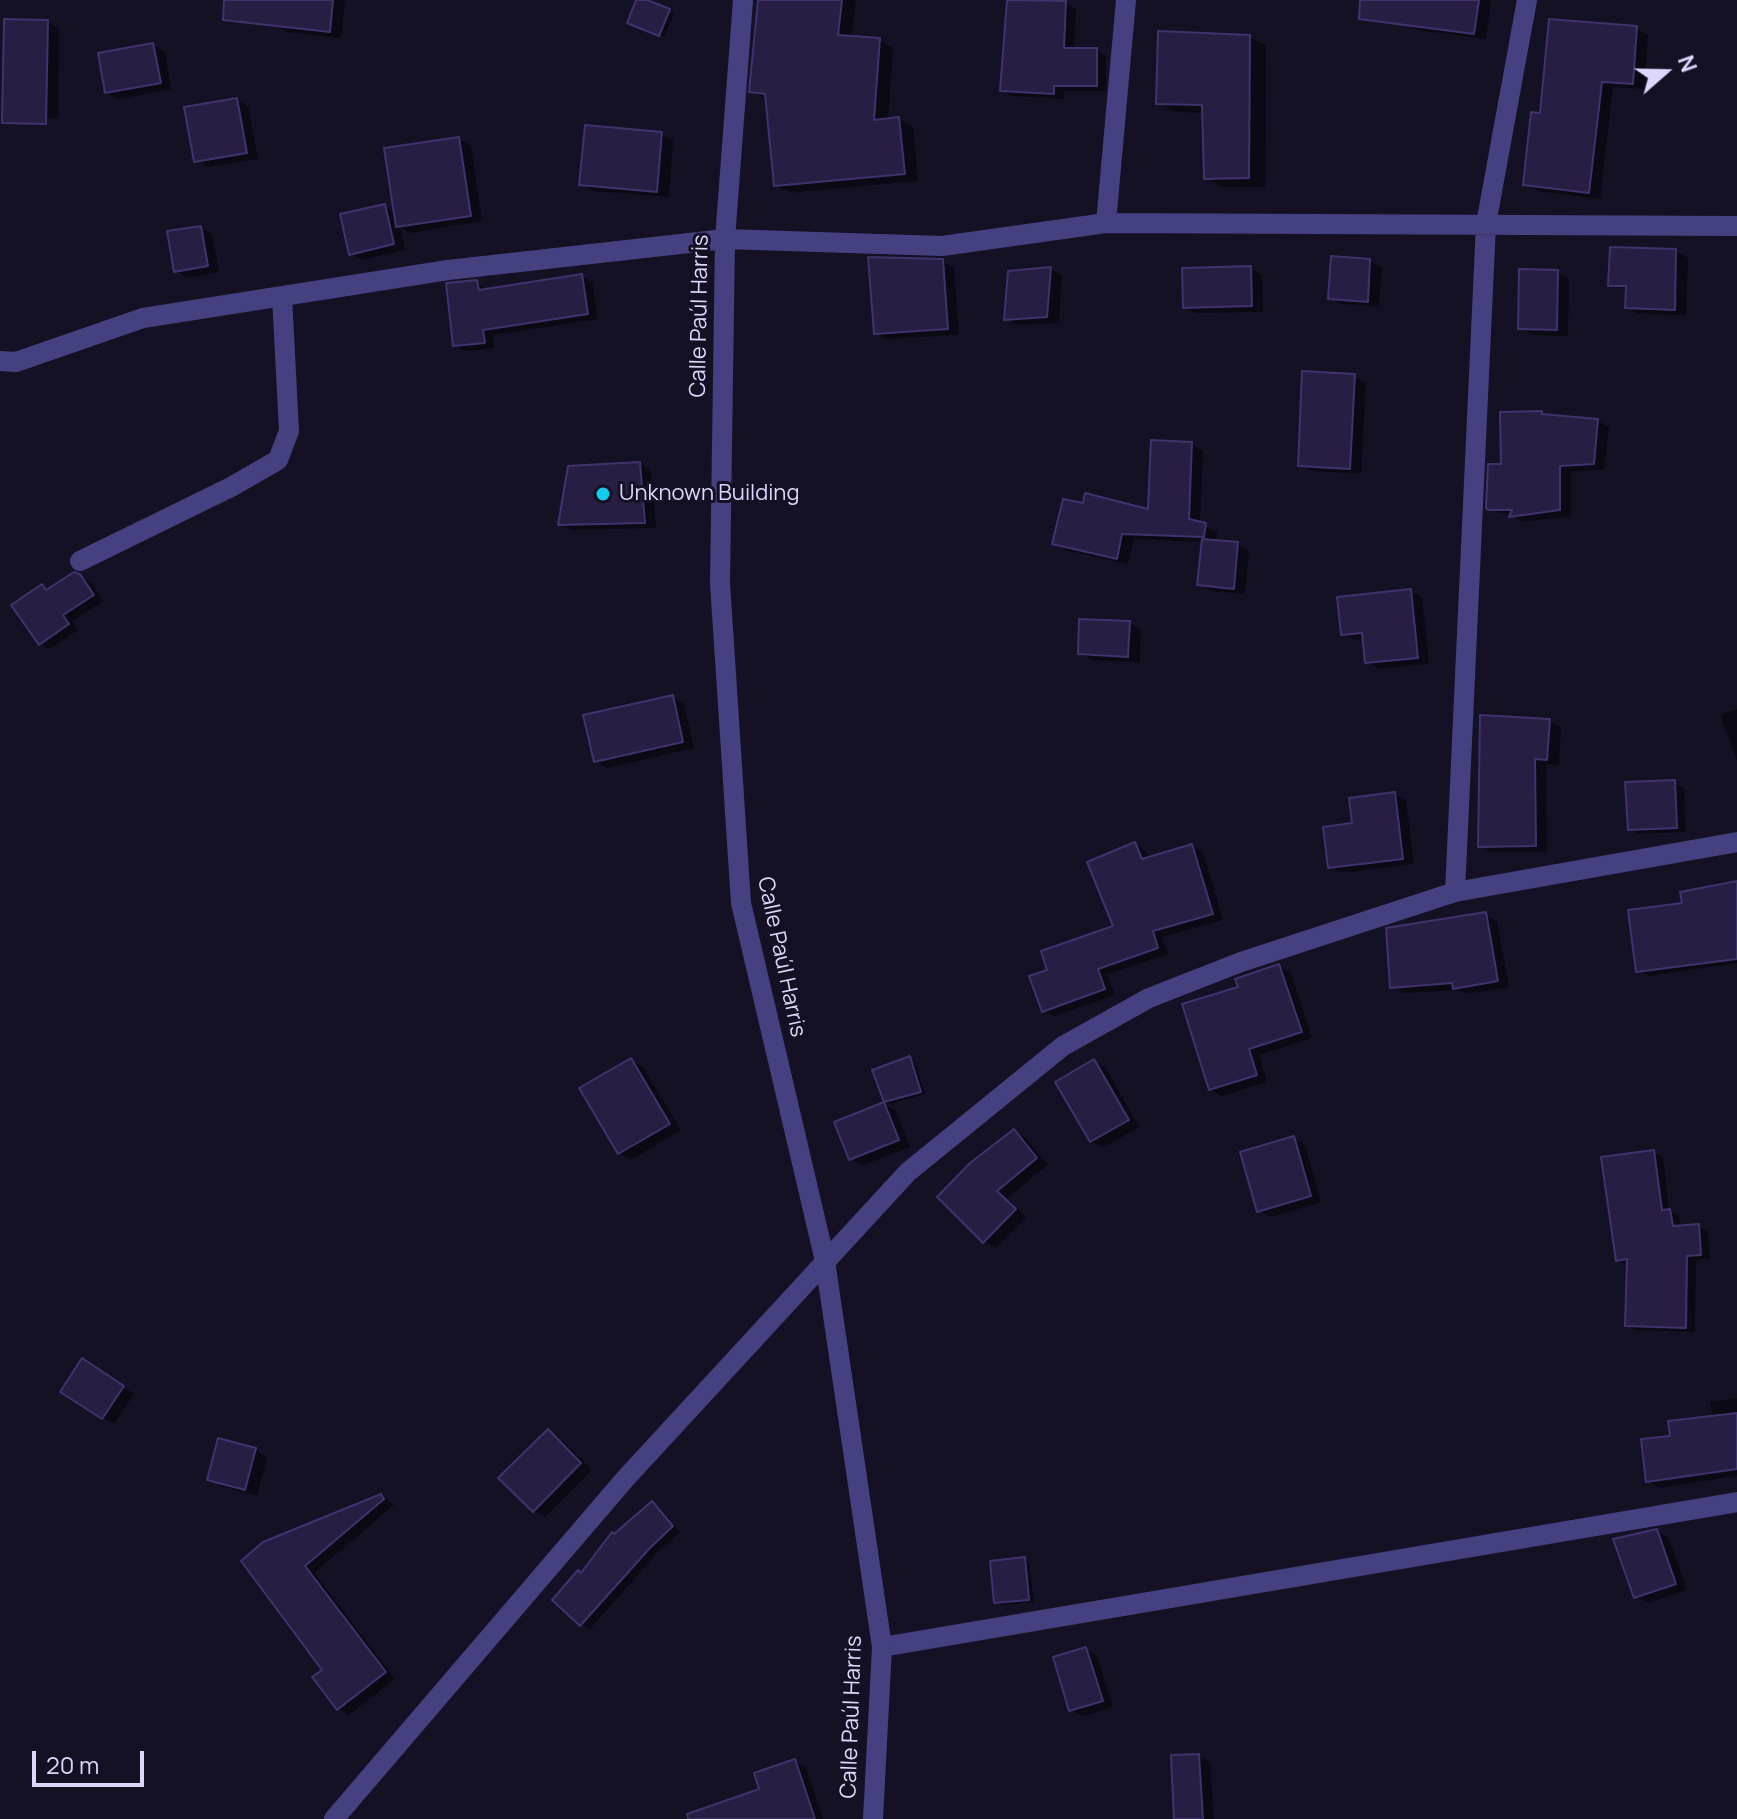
<!DOCTYPE html>
<meta charset="utf-8">
<style>
body{margin:0}
#map{position:relative;width:1737px;height:1819px;overflow:hidden;background:#151124;font-family:Manrope,sans-serif}
canvas{display:block}
.north{position:absolute;left:1625px;top:32px;width:80px;height:80px;-webkit-text-stroke:6px #151124;paint-order:stroke;rotate:70deg;font-size:22px;font-weight:700;line-height:32px;text-align:center;color:#ddd7fc}
.north::after{content:'';display:block;margin:auto;width:28px;height:36px;background:#ddd7fc;clip-path:polygon(50% 0,100% 100%,50% 72%,0 100%)}
.scale{position:absolute;left:32px;top:1751px;width:112px;height:36px;box-sizing:border-box;border:4px solid #ddd7fc;border-top:0;padding-left:10px;font-size:24px;line-height:28px;white-space:nowrap;color:#ddd7fc;-webkit-text-stroke:6px #151124;paint-order:stroke}
</style>
<div id="map">
<canvas width="1737" height="1819"></canvas>
<div class="north">N</div>
<div class="scale">20 m</div>
</div>
<script>
const context = document.querySelector('canvas').getContext('2d');
context.lineJoin = 'round';
function fillPath(path, color) { context.fillStyle = color; context.fill(path, 'evenodd'); }
const shape = rows => new Path2D(rows.map(r => 'M' + r).join(''));
function strokePath(path, color, width, dash) { context.strokeStyle = color; context.lineWidth = width; context.lineCap = dash ? 'butt' : 'round'; context.setLineDash(dash || []); context.stroke(path); }
function label(font, color, halo, rows, align = 'center') {
  context.font = font + ' Manrope,sans-serif'; context.lineWidth = 6; context.setLineDash([]); context.textBaseline = 'middle'; context.strokeStyle = halo; context.fillStyle = color; for (const [text, x, y, turn = 0] of rows) {
    context.save(); context.translate(x, y); context.rotate((+turn || 0) * Math.PI / 180); context.textAlign = isNaN(turn) ? turn : align; if (halo) context.strokeText(text, 0, 0); context.fillText(text, 0, 0); context.restore();
  }
}
fillPath(shape([
 [278,0,345,0,341,38,287,32,276,25],
 [638,0,674,14,664,37,634,25],
 [758,0,856,0,852,38,879,40,893,48,888,120,899,119,913,127,918,181,790,193,776,185,767,99,751,91],
 [1009,0,1066,3,1076,9,1074,50,1096,50,1106,56,1106,91,1064,91,1064,99,1012,96,1002,90],
 [1408,0,1491,0,1486,39,1417,30,1405,24],
 [48,22,59,29,58,118,16,120],
 [1636,28,1648,35,1644,89,1613,87,1600,199,1537,191,1525,184,1541,115],
 [1250,37,1266,46,1265,187,1222,187,1206,178,1205,113,1174,112,1158,102],
 [153,45,165,52,171,89,119,99,107,92],
 [236,100,248,106,258,159,208,167,196,160],
 [661,134,673,140,669,197,593,191,581,184],
 [459,139,471,146,482,221,410,233,400,227,405,250,362,260,350,253,385,206,396,213],
 [201,228,212,234,219,272,188,278,176,271],
 [1676,251,1688,258,1686,315,1639,314,1627,307,1628,291,1610,284],
 [943,261,954,268,959,335,887,339,876,333],
 [1370,261,1382,268,1379,307,1342,304,1330,298],
 [1251,268,1262,275,1263,312,1196,313,1184,307],
 [1051,269,1062,276,1059,323,1017,325,1006,319,1010,272],
 [1557,272,1569,279,1568,336,1532,335,1520,328],
 [581,276,592,282,598,319,493,335,494,348,466,351,455,345,477,282,488,291],
 [1354,376,1366,383,1361,474,1312,471,1300,464],
 [1541,413,1548,417,1598,421,1609,427,1604,469,1571,472,1571,516,1523,522,1512,514,1499,513,1488,507,1503,466],
 [1192,444,1203,451,1200,524,1217,532,1216,542,1237,544,1249,551,1245,594,1211,591,1199,584,1203,542,1134,539,1128,564,1066,550,1055,543,1150,512],
 [639,464,651,470,656,528,572,530,560,524],
 [80,576,91,582,103,601,72,621,78,630,50,649,40,643,42,586,49,591],
 [1410,591,1422,598,1429,664,1379,669,1367,662,1365,639,1355,640,1343,633],
 [1129,623,1141,630,1140,662,1092,660,1080,653],
 [673,697,684,704,694,748,607,768,595,761],
 [1737,709,1737,761,1720,715],
 [1549,721,1561,728,1559,765,1546,764,1547,852,1491,852,1480,845],
 [1674,783,1684,788,1686,832,1639,834,1630,829],
 [1395,794,1406,800,1414,864,1342,873,1330,867,1354,825],
 [1135,844,1145,850,1149,859,1192,846,1203,852,1223,920,1162,937,1168,954,1107,974,1115,995,1054,1016,1043,1010,1049,971,1116,927],
 [1737,883,1737,963,1649,976,1638,970,1684,905],
 [1486,915,1497,921,1509,987,1466,994,1458,990,1404,993,1392,987],
 [1279,966,1291,973,1312,1038,1259,1055,1267,1082,1222,1096,1210,1089,1241,988],
 [910,1059,915,1062,925,1094,886,1105,896,1111,910,1147,863,1165,851,1158,837,1123,887,1103,874,1071],
 [631,1060,643,1067,681,1130,631,1160,619,1153],
 [1094,1062,1106,1068,1139,1127,1103,1148,1091,1141],
 [1015,1132,1026,1138,1048,1165,1007,1198,1026,1217,996,1248,984,1241,940,1197],
 [1293,1139,1305,1145,1321,1202,1271,1217,1259,1210],
 [1653,1152,1663,1157,1669,1211,1679,1216,1681,1228,1698,1226,1708,1232,1710,1259,1696,1260,1695,1332,1636,1330,1627,1325,1628,1266,1618,1260],
 [94,1368,134,1394,114,1424,103,1418],
 [1737,1398,1737,1476,1659,1488,1648,1481,1673,1437,1713,1418,1710,1402],
 [548,1431,560,1438,592,1470,545,1517,534,1511],
 [220,1441,256,1450,267,1457,257,1496,221,1486,210,1479],
 [381,1496,394,1505,314,1573,395,1679,349,1715,338,1708,325,1670,243,1561],
 [652,1504,661,1509,680,1532,657,1553,590,1629,582,1624,582,1575,615,1536],
 [1657,1531,1669,1538,1687,1590,1648,1603,1636,1597],
 [1024,1559,1029,1562,1034,1602,1002,1605,996,1602],
 [1086,1649,1097,1656,1113,1707,1083,1716,1071,1710],
 [1199,1756,1210,1762,1214,1819,1176,1819],
 [795,1761,806,1768,823,1819,744,1819,762,1791]
]), '#0007');
const building = shape([
 [224,0,333,0,330,32,223,20,224,0],
 [636,0,647,0,670,9,659,36,627,23,636,0],
 [758,0,842,0,838,35,880,38,874,120,899,117,905,174,774,186,765,94,749,92,758,0],
 [1007,0,1066,1,1064,48,1097,48,1097,86,1054,86,1054,94,1000,91,1007,0],
 [1360,0,1479,0,1474,34,1359,19,1360,0],
 [4,19,48,20,46,124,2,123,4,19],
 [1549,19,1637,26,1633,84,1602,82,1589,193,1523,185,1531,112,1540,113,1549,19],
 [1158,31,1250,35,1249,178,1204,179,1202,105,1156,104,1158,31],
 [153,43,161,83,105,93,98,53,153,43],
 [237,98,247,153,194,162,184,107,237,98],
 [585,125,662,132,657,192,579,185,585,125],
 [459,137,471,216,396,227,384,148,459,137],
 [385,204,394,244,349,255,340,214,385,204],
 [201,226,208,266,174,272,167,231,201,226],
 [1610,247,1676,249,1675,310,1625,308,1626,286,1608,286,1610,247],
 [1331,256,1370,259,1368,302,1328,299,1331,256],
 [868,257,943,259,948,329,874,334,868,257],
 [1251,266,1252,306,1183,308,1182,268,1251,266],
 [1051,267,1047,317,1004,320,1008,271,1051,267],
 [1519,269,1558,270,1557,330,1518,329,1519,269],
 [582,274,588,314,483,330,485,343,453,346,446,283,477,280,479,290,582,274],
 [1302,371,1355,374,1350,469,1298,466,1302,371],
 [1542,411,1542,414,1598,419,1594,464,1560,466,1560,510,1509,517,1512,510,1488,510,1486,508,1488,464,1501,464,1500,412,1542,411],
 [1151,440,1192,442,1189,519,1206,523,1204,537,1122,534,1117,559,1052,544,1063,499,1083,503,1085,493,1148,509,1151,440],
 [640,462,645,523,558,525,568,466,640,462],
 [1202,539,1238,542,1234,589,1197,585,1202,539],
 [74,572,80,574,94,595,63,615,69,624,39,645,11,605,42,584,46,590,74,572],
 [1411,589,1418,658,1365,663,1362,633,1341,635,1337,597,1411,589],
 [1079,619,1130,621,1128,657,1078,654,1079,619],
 [673,695,683,742,594,762,583,715,673,695],
 [1480,715,1550,719,1547,760,1535,759,1536,846,1478,847,1480,715],
 [1675,780,1677,828,1628,830,1625,782,1675,780],
 [1395,792,1403,859,1328,868,1323,827,1352,823,1349,798,1395,792],
 [1135,842,1142,859,1192,844,1213,914,1153,931,1158,948,1098,969,1105,989,1042,1012,1029,976,1047,970,1041,951,1113,926,1087,862,1135,842],
 [1737,881,1737,959,1636,972,1628,910,1682,903,1680,892,1737,881],
 [1486,912,1498,981,1453,989,1452,983,1390,988,1386,928,1486,912],
 [1279,964,1302,1032,1249,1049,1257,1075,1209,1090,1182,1004,1238,987,1235,979,1279,964],
 [910,1056,921,1092,884,1102,872,1070,910,1056],
 [631,1058,670,1124,618,1154,579,1088,631,1058],
 [1094,1059,1129,1120,1090,1142,1055,1082,1094,1059],
 [884,1102,899,1140,849,1160,834,1122,884,1102],
 [1014,1129,1037,1158,997,1191,1016,1209,983,1243,937,1197,970,1163,1014,1129],
 [1294,1136,1311,1196,1257,1212,1240,1152,1294,1136],
 [1654,1150,1662,1210,1670,1209,1673,1226,1699,1224,1701,1255,1687,1256,1686,1328,1625,1326,1627,1259,1616,1261,1601,1157,1654,1150],
 [82,1358,124,1386,102,1419,60,1392,82,1358],
 [1737,1413,1737,1469,1646,1482,1641,1439,1670,1436,1668,1421,1737,1413],
 [548,1429,581,1463,533,1512,498,1478,548,1429],
 [218,1438,256,1448,245,1490,207,1480,218,1438],
 [381,1494,384,1499,305,1566,386,1672,337,1710,312,1677,322,1670,241,1561,263,1542,381,1494],
 [652,1501,673,1526,649,1549,580,1626,552,1600,578,1570,581,1573,612,1532,614,1534,652,1501],
 [1657,1529,1676,1584,1634,1598,1613,1539,1657,1529],
 [1025,1557,1029,1600,994,1603,990,1561,1025,1557],
 [1086,1647,1103,1701,1069,1711,1053,1657,1086,1647],
 [1199,1754,1203,1819,1174,1819,1171,1755,1199,1754],
 [795,1759,815,1819,688,1819,687,1814,759,1789,754,1773,795,1759]
]);
fillPath(building, '#281e44');
strokePath(building, '#41326e', 2);
strokePath(shape([
 [882,1647,1737,1502]
]), '#454080', 20);
strokePath(shape([
 [743,0,725,239,720,583,741,903,825,1261,882,1647,873,1819],
 [1106,223,1126,0],
 [0,361,16,362,143,318,448,270,725,239,942,246,1106,223,1737,226],
 [80,561,231,487,278,460,289,431,282,296],
 [1455,892,1486,224,1527,0],
 [334,1819,625,1479,908,1172,1063,1046,1149,998,1241,962,1455,892,1737,842]
]), '#454080', 20);
for (const [x, y, r, color] of [
 [603,494,8,"#13cdec"]
]) { const dot = new Path2D(); dot.arc(x, y, r, 0, 2 * Math.PI); context.fillStyle = color; context.fill(dot); strokePath(dot, '#151124', 3); }
label('22px', '#ddd7fc', '#151124', [
 ["Calle Paúl Harris",700,316,-89],
 ["Calle Paúl Harris",781,957,78],
 ["Calle Paúl Harris",852,1717,-88]
]);
label('22px', '#ddd7fc', '#151124', [
 ["Unknown Building",619,494]
], 'left');
</script>
